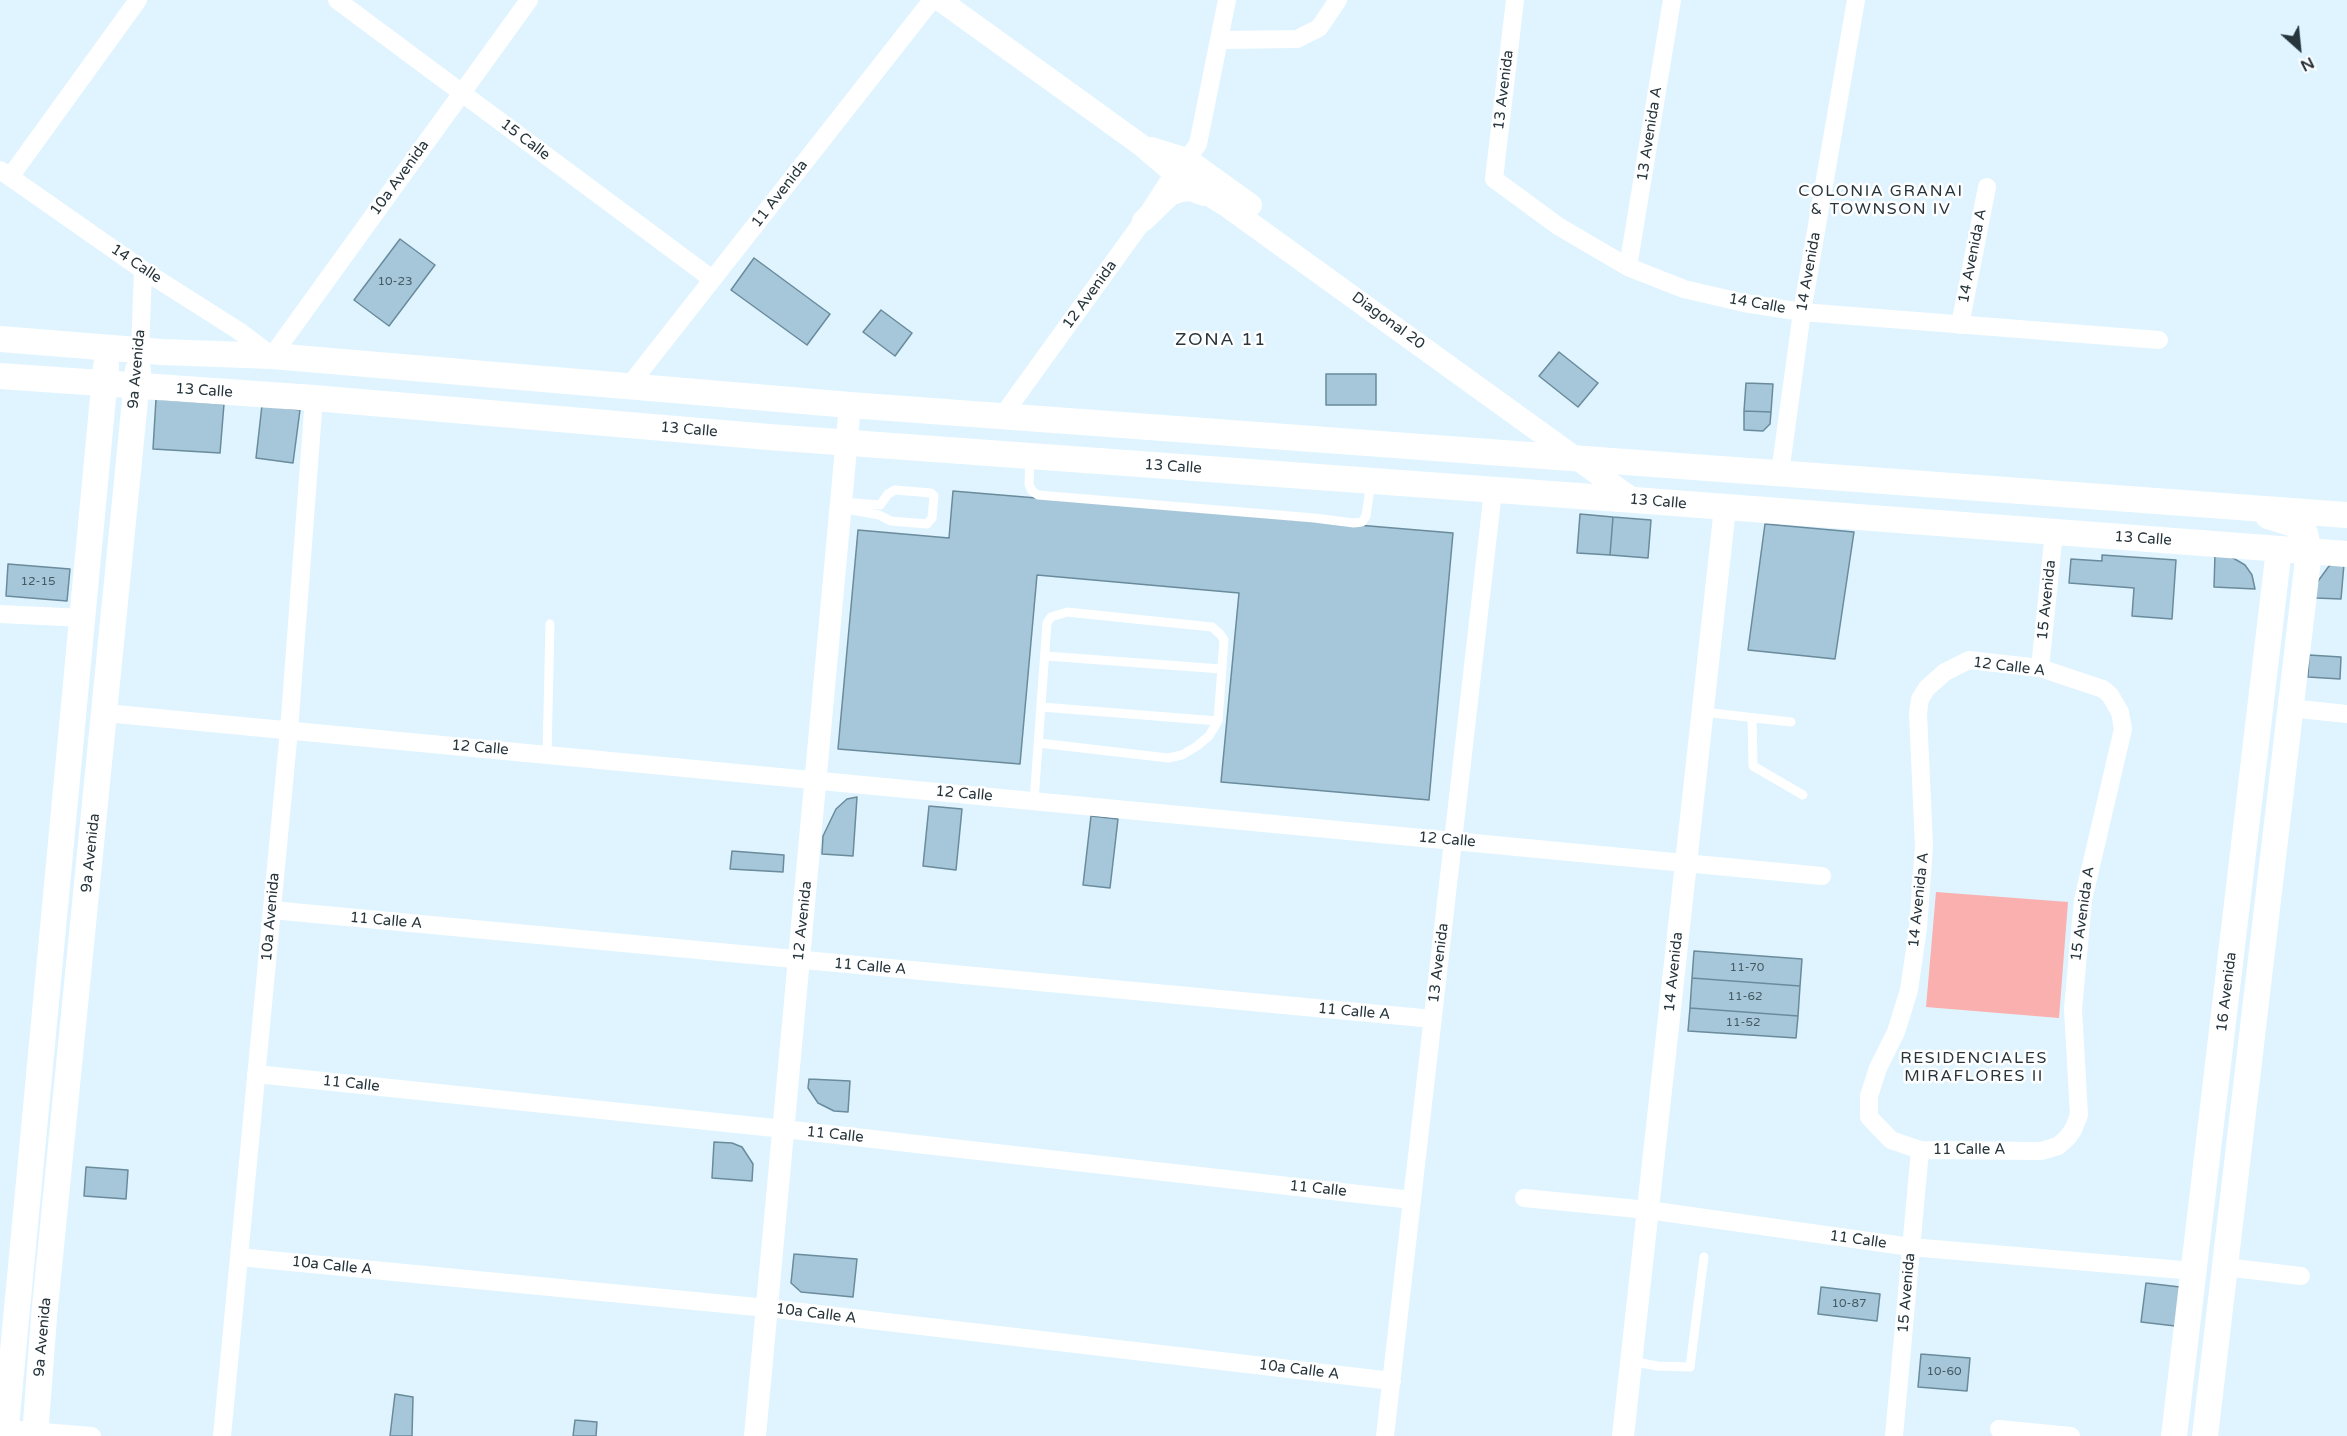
<!DOCTYPE html>
<style>
body{margin:0}
#map{position:relative;width:2347px;height:1436px;overflow:hidden;background:#dff4ff;font-family:"Varela Round",sans-serif}
canvas{display:block}
.north{position:absolute;left:2269px;top:18px;width:60px;height:60px;-webkit-text-stroke:4px #fff;paint-order:stroke;rotate:153deg;font-size:16px;font-weight:700;line-height:24px;text-align:center;color:#27353c}
.north::after{content:'';display:block;margin:auto;width:21px;height:27px;background:#27353c;clip-path:polygon(50% 0,100% 100%,50% 72%,0 100%)}
</style>
<div id="map">
<canvas width="2347" height="1436"></canvas>
<div class="north">N</div>
</div>
<script>
const context = document.querySelector('canvas').getContext('2d');
context.lineJoin = 'round';
function fillPath(path, color) { context.fillStyle = color; context.fill(path, 'evenodd'); }
const shape = rows => new Path2D(rows.map(r => 'M' + r).join(''));
function strokePath(path, color, width, dash) { context.strokeStyle = color; context.lineWidth = width; context.lineCap = dash ? 'butt' : 'round'; context.setLineDash(dash || []); context.stroke(path); }
function label(font, color, halo, rows, align = 'center') {
  context.font = font + ' "Varela Round",sans-serif'; context.lineWidth = 5; context.setLineDash([]); context.textBaseline = 'middle'; context.strokeStyle = halo; context.fillStyle = color; for (const [text, x, y, turn = 0] of rows) {
    context.save(); context.translate(x, y); context.rotate((+turn || 0) * Math.PI / 180); context.textAlign = isNaN(turn) ? turn : align; if (halo) context.strokeText(text, 0, 0); context.fillText(text, 0, 0); context.restore();
  }
}
fillPath(shape([
 [1936,892,2068,902,2059,1018,1926,1007]
]), '#fab0ae');
const building = shape([
 [400,239,435,265,389,326,354,300,400,239],
 [754,258,830,314,807,345,731,290,754,258],
 [881,310,912,333,895,356,863,332,881,310],
 [1559,352,1598,383,1578,407,1539,376,1559,352],
 [1326,374,1376,374,1376,405,1326,405,1326,374],
 [1746,383,1773,384,1771,412,1744,411,1746,383],
 [156,399,224,404,220,453,153,449,156,399],
 [262,405,300,410,293,463,256,458,262,405],
 [1744,411,1771,412,1770,424,1763,431,1744,430,1744,411],
 [953,491,1453,533,1429,800,1221,782,1239,593,1037,575,1020,764,838,749,858,530,949,538,953,491],
 [1580,514,1613,517,1610,555,1577,553,1580,514],
 [1613,517,1651,520,1648,558,1610,555,1613,517],
 [1765,524,1854,532,1835,659,1748,650,1765,524],
 [2215,554,2228,555,2245,565,2252,575,2255,589,2214,587,2215,554],
 [2102,555,2176,560,2172,619,2132,616,2134,588,2069,583,2071,559,2102,561,2102,555],
 [2336,563,2344,564,2341,599,2315,598,2316,584,2329,566,2336,563],
 [8,564,70,569,67,601,6,596,8,564],
 [2309,655,2341,657,2340,679,2308,677,2309,655],
 [857,797,853,856,822,854,823,836,836,809,847,799,857,797],
 [929,806,962,809,956,870,923,866,929,806],
 [1091,816,1118,819,1110,888,1083,885,1091,816],
 [732,851,784,855,783,872,730,869,732,851],
 [1694,951,1802,959,1800,986,1692,978,1694,951],
 [1692,978,1800,986,1798,1016,1690,1008,1692,978],
 [1690,1008,1798,1016,1796,1038,1688,1031,1690,1008],
 [809,1079,850,1081,848,1112,834,1111,818,1103,808,1088,809,1079],
 [714,1142,732,1143,742,1147,753,1164,752,1181,712,1178,714,1142],
 [86,1167,128,1170,126,1199,84,1196,86,1167],
 [794,1254,857,1259,853,1297,801,1292,791,1283,794,1254],
 [2146,1283,2180,1287,2175,1326,2141,1322,2146,1283],
 [1821,1287,1880,1294,1877,1321,1818,1314,1821,1287],
 [1921,1354,1970,1358,1967,1391,1918,1387,1921,1354],
 [395,1394,413,1397,412,1436,390,1436,395,1394],
 [575,1420,597,1422,596,1436,573,1436,575,1420]
]);
fillPath(building, '#a5c7d9');
strokePath(building, '#6a8b9c', 1.5);
strokePath(shape([
 [1030,457,1029,484,1032,491,1038,495,1314,518,1354,523,1362,522,1366,516,1371,482],
 [841,508,879,515,891,521,927,524,932,518,934,496,931,493,895,490,888,494,880,505,842,502],
 [1046,656,1221,669],
 [1042,707,1218,721],
 [1703,712,1791,722],
 [1752,718,1753,766,1803,795],
 [547,754,550,624],
 [1034,801,1047,623,1051,617,1067,612,1212,627,1220,634,1224,640,1218,721,1209,736,1197,746,1182,755,1168,758,1039,743],
 [1631,1361,1657,1366,1690,1367,1704,1257]
]), '#fff', 9);
strokePath(shape([
 [337,0,712,279],
 [1515,0,1494,179,1558,226,1628,267,1684,289,1744,303,1802,312,2159,340],
 [1221,40,1297,39,1319,28,1338,0],
 [1187,159,1198,144,1227,0],
 [0,170,143,270,239,331,272,356,529,0],
 [10,177,138,0],
 [1628,267,1672,0],
 [1960,325,1987,187],
 [140,351,143,270],
 [628,387,932,0],
 [1003,415,1143,221,1174,173],
 [1780,473,1802,312,1856,0],
 [0,614,83,618],
 [1969,660,2040,668,2103,689,2110,695,2120,712,2123,729,2083,900,2073,1009,2079,1115,2073,1130,2067,1138,2058,1146,2041,1151,1920,1150,1891,1140,1869,1117,1869,1096,1878,1068,1896,1032,1909,990,1918,928,1924,846,1918,713,1920,699,1927,688,1945,672,1969,660],
 [2040,668,2054,532],
 [2290,708,2347,714],
 [105,713,1822,876],
 [272,910,1433,1019],
 [256,1074,784,1129,1412,1200],
 [1524,1198,1648,1210,1911,1247,2194,1271],
 [239,1257,767,1308,1392,1381],
 [2225,1267,2301,1276],
 [6,1429,92,1436],
 [1999,1429,2071,1436],
 [222,1436,289,730,314,398],
 [1385,1436,1493,491],
 [1894,1436,1920,1150]
]), '#fff', 18);
strokePath(shape([
 [940,0,1141,145,1174,173,1228,207,1634,500],
 [1151,148,1187,159,1251,205],
 [1143,221,1170,195,1181,191,1190,190,1204,195],
 [755,1436,850,405],
 [1623,1436,1725,508]
]), '#fff', 22);
strokePath(shape([
 [0,339,162,352,272,356,850,405,2347,515],
 [0,376,314,398,769,437,1634,500,2347,554],
 [5,1436,106,366],
 [35,1436,44,1317,138,370],
 [2174,1436,2279,549],
 [2205,1436,2309,551,2305,533,2294,524,2268,516]
]), '#fff', 26);
label('12px', '#465a63', null, [
 ["10-23",395,282],
 ["12-15",38,582],
 ["11-70",1747,968],
 ["11-62",1745,997],
 ["11-52",1743,1023],
 ["10-87",1849,1304],
 ["10-60",1944,1372]
]);
label('15px', '#27353c', '#fff', [
 ["13 Avenida",1504,90,-83],
 ["13 Avenida A",1650,134,-81],
 ["15 Calle",525,140,37],
 ["10a Avenida",400,178,-54],
 ["11 Avenida",780,194,-52],
 ["14 Avenida A",1973,256,-79],
 ["14 Calle",136,264,34],
 ["14 Avenida",1809,272,-80],
 ["12 Avenida",1090,295,-54],
 ["14 Calle",1757,304,10],
 ["Diagonal 20",1388,321,36],
 ["9a Avenida",137,369,-85],
 ["13 Calle",204,391,4],
 ["13 Calle",689,430,5],
 ["13 Calle",1173,467,4],
 ["13 Calle",1658,502,5],
 ["13 Calle",2143,539,4],
 ["15 Avenida",2047,600,-84],
 ["12 Calle A",2009,667,7],
 ["12 Calle",480,748,5],
 ["12 Calle",964,794,5],
 ["12 Calle",1447,840,5],
 ["9a Avenida",91,853,-84],
 ["14 Avenida A",1919,900,-84],
 ["15 Avenida A",2083,914,-82],
 ["10a Avenida",271,917,-85],
 ["11 Calle A",386,921,5],
 ["12 Avenida",803,921,-84],
 ["13 Avenida",1439,963,-83],
 ["11 Calle A",870,967,5],
 ["14 Avenida",1674,972,-84],
 ["16 Avenida",2227,992,-83],
 ["11 Calle A",1354,1012,5],
 ["11 Calle",351,1084,6],
 ["11 Calle",835,1135,6],
 ["11 Calle A",1969,1150],
 ["11 Calle",1318,1189,6],
 ["11 Calle",1858,1240,8],
 ["10a Calle A",332,1266,6],
 ["15 Avenida",1907,1293,-85],
 ["10a Calle A",816,1314,7],
 ["9a Avenida",43,1337,-85],
 ["10a Calle A",1299,1370,7]
]);
context.letterSpacing = '1.5px';
label('16px', '#27353c', '#fff', [
 ["COLONIA GRANAI",1881,192],
 ["& TOWNSON IV",1881,210],
 ["RESIDENCIALES",1974,1059],
 ["MIRAFLORES II",1974,1077]
]);
context.letterSpacing = '0px';
context.letterSpacing = '1.5px';
label('18px', '#27353c', '#fff', [
 ["ZONA 11",1221,340]
]);
context.letterSpacing = '0px';
</script>
